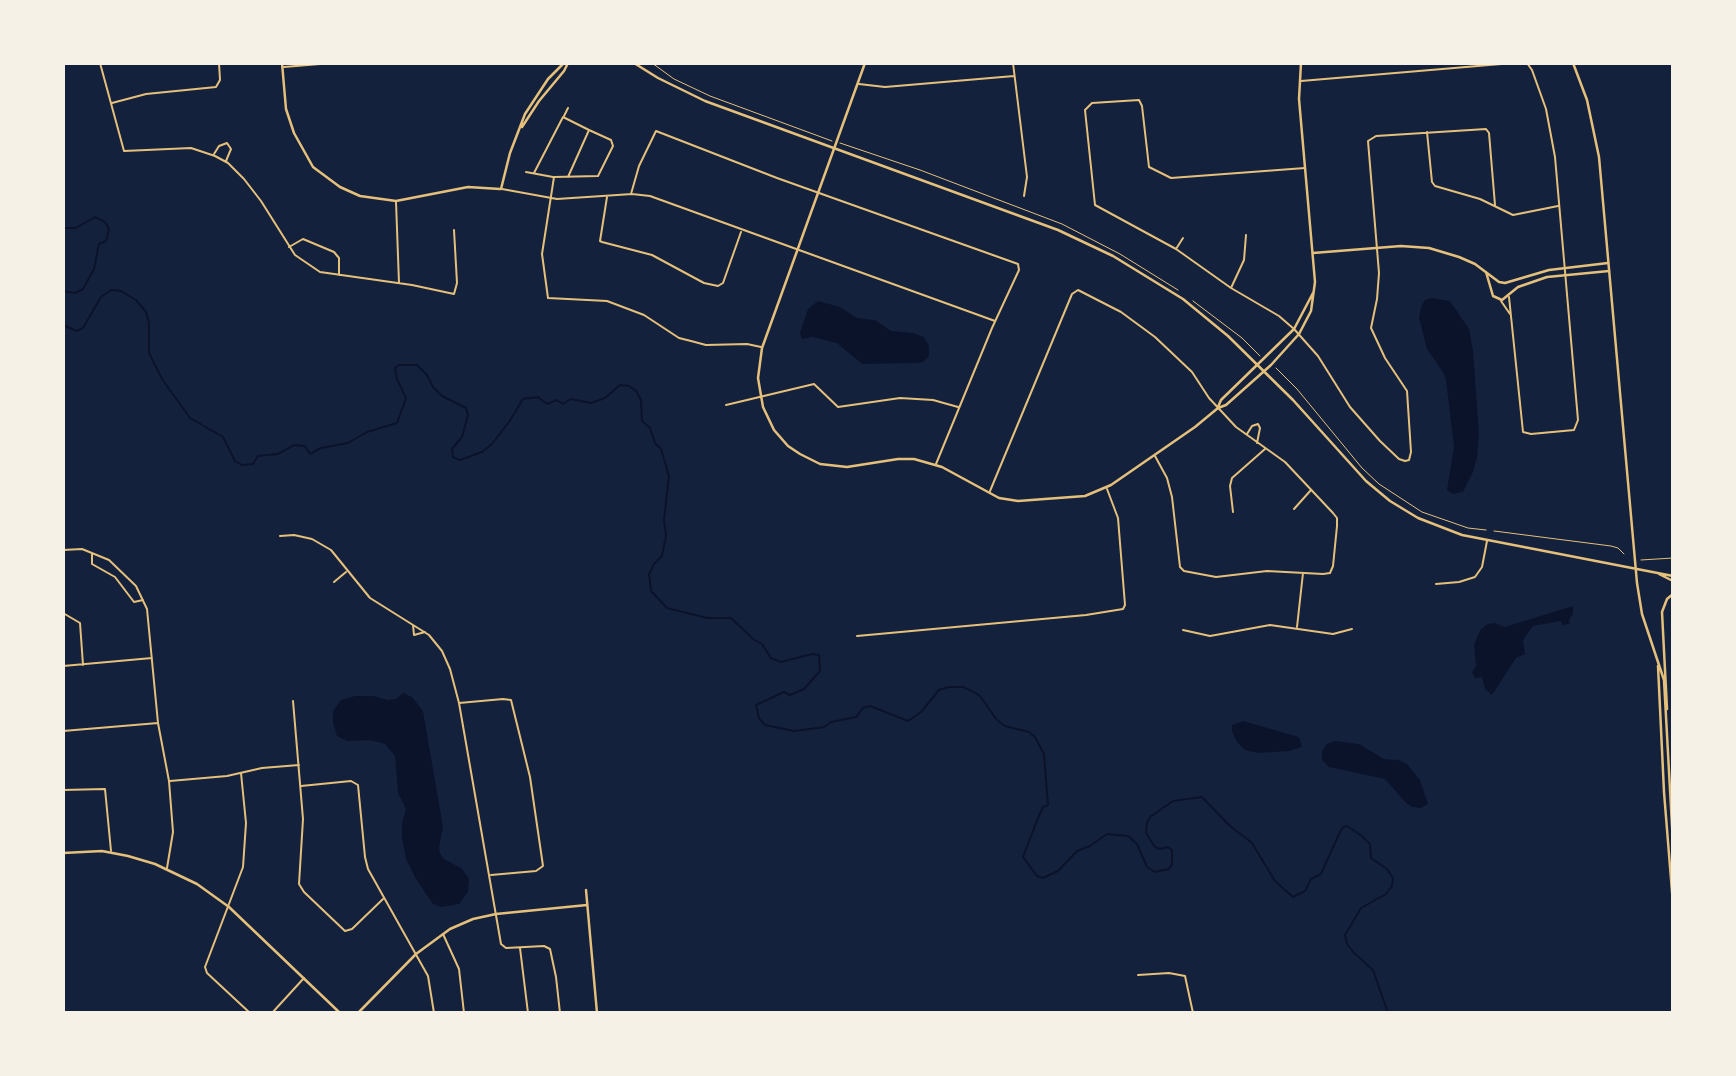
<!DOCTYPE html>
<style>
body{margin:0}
#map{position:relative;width:1736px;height:1076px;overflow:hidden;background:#14213d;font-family:"Golos Text",sans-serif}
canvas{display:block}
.frame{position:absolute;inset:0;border:65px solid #f6f1e7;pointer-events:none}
</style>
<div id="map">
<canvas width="1736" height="1076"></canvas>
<div class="frame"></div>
</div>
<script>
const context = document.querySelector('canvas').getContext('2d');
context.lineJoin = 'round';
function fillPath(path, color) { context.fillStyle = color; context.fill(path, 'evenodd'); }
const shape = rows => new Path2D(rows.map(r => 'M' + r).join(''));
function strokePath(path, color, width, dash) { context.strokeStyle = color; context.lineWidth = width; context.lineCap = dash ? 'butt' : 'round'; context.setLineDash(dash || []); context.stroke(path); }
fillPath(shape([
 [1432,298,1450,301,1469,329,1473,350,1479,435,1477,458,1473,472,1463,492,1452,494,1447,490,1454,447,1446,380,1443,372,1427,349,1419,318,1421,307,1425,300],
 [818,301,840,307,857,318,875,320,891,331,913,333,924,337,929,346,929,356,923,362,918,363,862,364,837,343,813,337,802,339,800,333,808,309],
 [1573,606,1573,614,1569,619,1570,624,1562,625,1561,621,1533,626,1523,640,1525,654,1516,658,1492,695,1485,689,1482,677,1475,678,1472,672,1476,666,1474,644,1481,629,1488,624,1494,623,1505,627],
 [403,693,412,697,423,711,443,827,439,847,440,853,444,859,461,868,469,878,468,892,459,904,441,907,433,904,416,879,406,859,402,838,402,823,406,809,398,793,395,756,385,744,370,740,347,741,337,736,333,723,333,711,341,700,355,696,374,696,388,700,396,699],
 [1243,721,1299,737,1302,747,1290,751,1259,753,1245,750,1237,742,1232,731,1232,725],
 [1336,741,1359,744,1384,759,1398,760,1407,764,1420,780,1428,804,1421,808,1412,807,1406,803,1385,779,1329,767,1322,760,1322,751,1327,744]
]), '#0b132b');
strokePath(shape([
 [63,228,76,228,95,217,105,222,109,229,106,241,99,244,94,269,83,289,75,293,63,291],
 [63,325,77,331,83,328,101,297,111,290,121,291,136,300,146,312,149,323,149,353,162,379,190,418,223,437,235,461,242,465,253,464,258,456,278,454,294,445,305,446,310,454,321,448,348,443,367,432,397,423,406,398,397,379,395,368,399,365,417,365,427,375,433,387,442,396,466,408,468,415,462,437,452,449,453,457,460,460,482,452,492,444,509,422,523,399,538,397,547,404,557,400,563,404,571,399,591,403,605,398,620,385,629,386,636,391,641,400,642,421,650,428,655,443,661,449,669,476,664,520,666,536,662,556,654,564,649,574,651,591,667,608,707,618,731,618,753,639,762,644,771,658,781,662,812,654,819,655,820,671,804,689,790,695,784,692,756,705,759,718,765,725,794,731,824,727,831,722,856,717,863,708,870,706,908,721,921,712,939,690,949,687,963,687,972,691,980,696,997,720,1005,726,1029,732,1035,737,1044,754,1048,805,1043,807,1038,818,1023,857,1037,876,1043,878,1058,871,1077,851,1090,846,1107,834,1128,836,1137,844,1147,867,1155,872,1169,869,1172,864,1172,850,1168,847,1160,849,1155,847,1146,833,1147,823,1150,817,1173,801,1202,797,1229,825,1252,843,1275,881,1293,897,1305,891,1311,879,1321,874,1339,834,1343,827,1347,826,1362,836,1370,844,1371,858,1387,869,1393,878,1392,886,1386,894,1361,908,1345,935,1347,944,1354,953,1373,970,1388,1013]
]), '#0b132b', 2);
strokePath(shape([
 [652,63,674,79,710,96,832,141],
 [840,143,920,170,1062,224,1120,254,1178,290],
 [1193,301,1242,338,1260,356],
 [1276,368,1297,389,1362,468,1379,484,1422,512,1468,528,1486,530],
 [1494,531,1611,546,1618,548,1624,554],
 [1641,560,1673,558]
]), '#e5c07b', 1);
strokePath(shape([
 [100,63,124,151,191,148,215,156,228,163,244,179,261,201,295,255,320,272,412,285,454,294,457,283,454,230],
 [1013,63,1027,177,1024,196],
 [284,67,332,63],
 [1301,81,1513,63],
 [859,84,885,87,1014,76],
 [112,103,146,94,216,87,220,80,219,63],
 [564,116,568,108],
 [589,130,611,140,613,146,598,176,554,177,542,254,548,298,607,301,644,315,679,338,691,341,706,345,747,344,761,347],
 [1427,132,1432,182,1435,186,1480,199,1513,215,1558,206],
 [214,154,219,146,227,143,231,149,226,161],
 [1305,168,1171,178,1149,167,1142,106,1139,100,1092,103,1085,110,1095,205,1176,249,1231,288,1279,316,1294,329,1318,356,1350,407,1380,441,1399,459,1405,461,1409,460,1411,452,1407,391,1385,358,1371,328,1377,299,1379,273,1368,141,1376,136,1486,129,1489,133,1495,205],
 [526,172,553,177],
 [534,173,563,117,589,130,568,177],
 [502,189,557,199,632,194,650,196,995,321],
 [631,194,639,166,656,131,777,178,1018,264,1019,270,992,328,936,464],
 [607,197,600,241,602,242,652,255,704,283,718,286,723,283,741,232],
 [396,202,399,283],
 [289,247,303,239,334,252,339,258,339,275],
 [1176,249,1183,238],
 [1231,288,1244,260,1246,235],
 [1509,297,1523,432,1531,434,1574,430,1578,420,1555,157,1546,109,1532,70,1527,63],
 [1501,301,1510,314],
 [726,405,814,384,838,407,900,398,933,400,958,407],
 [1247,434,1252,426,1258,424,1260,428,1257,443],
 [990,491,1072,294,1078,290,1121,312,1155,337,1192,372,1209,398,1236,427,1285,462,1333,513,1337,518,1337,526,1333,566,1330,573,1323,574,1267,571,1216,577,1184,571,1180,567,1172,497,1167,478,1155,456],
 [1294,509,1311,490],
 [1233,512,1230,486,1232,478,1265,449],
 [280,536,294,535,312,539,331,550,370,598,429,635,442,651,450,669,459,703,501,944,506,948,544,946,550,949,556,977,560,1013],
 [63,550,82,549,109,560,136,586,147,609,158,723,169,781,173,832,167,868],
 [92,554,92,564,115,577,134,602,143,600],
 [334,582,346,572],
 [1436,584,1459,582,1475,577,1482,567,1487,541],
 [63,613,80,623,83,665],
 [413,625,414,635,425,632],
 [1297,627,1303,573],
 [1183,630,1210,636,1270,625,1333,634,1352,629],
 [857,636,1086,615,1123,609,1125,605,1118,518,1107,489],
 [63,666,152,658],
 [293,701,303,819,299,884,304,892,345,931,352,929,383,899],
 [459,703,503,699,511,700,530,777,543,866,536,871,491,875],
 [63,731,158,723],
 [241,773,246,823,243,867,205,967,207,973,250,1013],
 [170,781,227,776,262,768,299,765],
 [301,786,351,781,358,785,365,857,368,869,428,976,434,1013],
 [63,790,105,789,111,851],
 [443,934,459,969,464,1013],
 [520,948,528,1013],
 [1138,975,1169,973,1185,976,1193,1013],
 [272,1013,304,978]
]), '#e5c07b', 2);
strokePath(shape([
 [282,63,286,109,294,133,313,167,340,187,360,196,396,201,468,187,500,189],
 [865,63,762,348,758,378,763,407,774,430,788,446,800,454,820,464,847,467,898,459,914,459,942,467,999,498,1018,501,1085,496,1111,485,1195,427,1218,408,1226,405,1271,365,1299,334,1311,311,1315,282,1299,99,1301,63],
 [1313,253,1401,246,1429,248,1459,257,1475,264,1499,282,1505,283,1549,270,1608,263],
 [1486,272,1493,296,1502,300,1518,287,1547,277,1609,271],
 [1218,407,1221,400,1294,329,1313,293],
 [63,853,102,851,128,856,155,864,197,884,229,907,340,1013],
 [358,1013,416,954,450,929,473,919,496,914,587,905]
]), '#e5c07b', 2.5);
strokePath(shape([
 [634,63,658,78,705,101,1058,230,1113,256,1183,299,1228,336,1293,400,1366,481,1390,501,1418,518,1462,535,1673,576],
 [1573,63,1587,100,1599,157,1637,583,1642,614,1664,680,1673,844],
 [522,127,539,101,564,71,568,63],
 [501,189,510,153,525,114,548,79,564,63],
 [1659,574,1673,581],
 [1658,666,1664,792,1673,904],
 [1667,709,1662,612,1667,599,1673,594],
 [586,890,597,1013]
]), '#e5c07b', 2.5);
</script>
